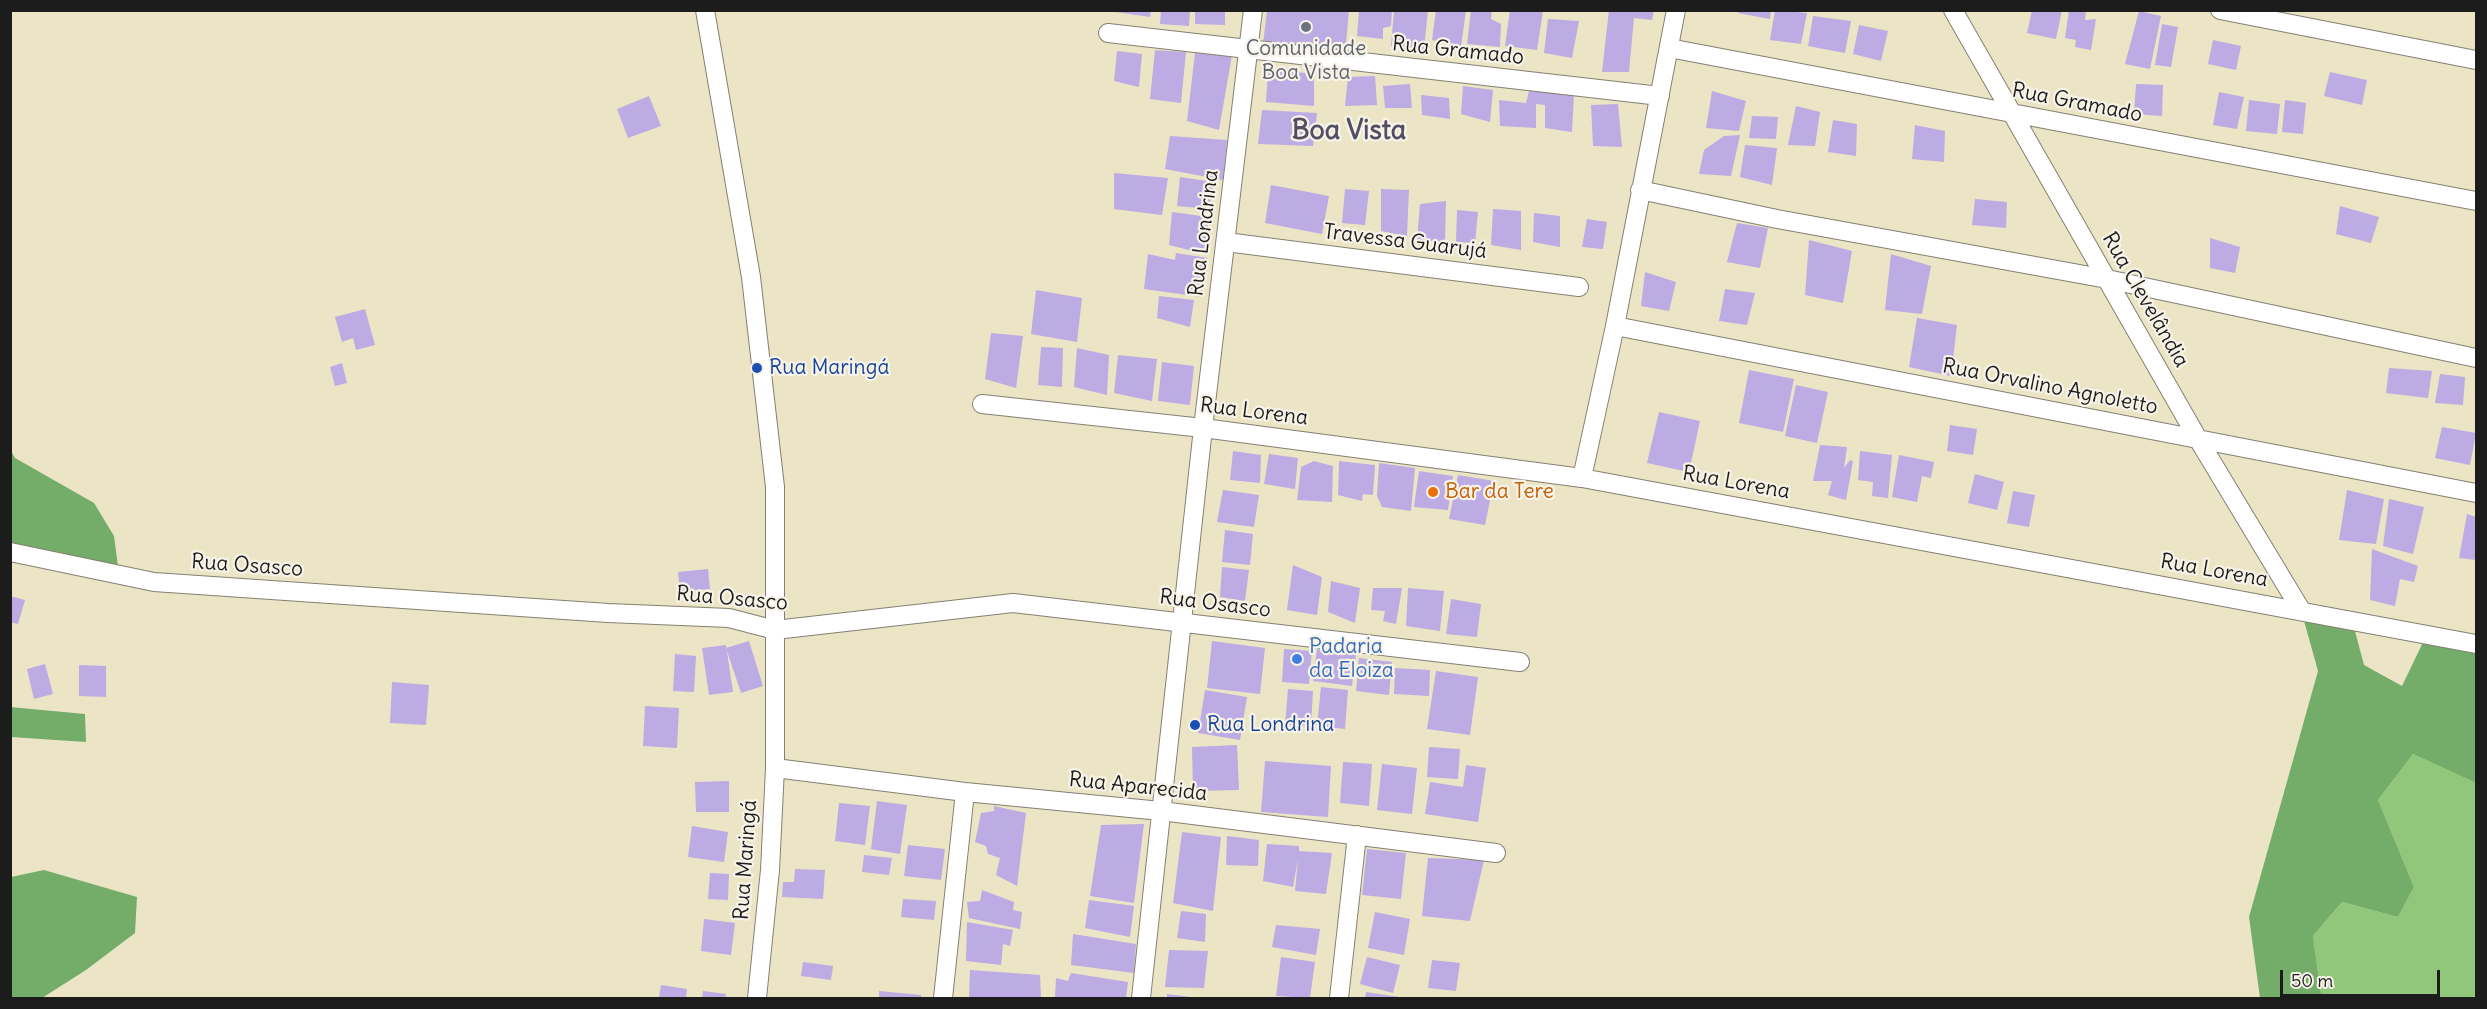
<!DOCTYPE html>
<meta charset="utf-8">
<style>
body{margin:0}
#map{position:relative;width:2487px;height:1009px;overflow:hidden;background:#ebe5c6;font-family:Delius,sans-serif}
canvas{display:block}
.frame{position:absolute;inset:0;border:12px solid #1c1c1c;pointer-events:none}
.scale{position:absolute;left:2280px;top:970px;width:160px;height:27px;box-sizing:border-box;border:3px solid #1c1c1c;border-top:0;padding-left:8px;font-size:18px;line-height:21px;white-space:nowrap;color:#1c1c1c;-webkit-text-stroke:4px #f7f3e8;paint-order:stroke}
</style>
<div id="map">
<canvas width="2487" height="1009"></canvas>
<div class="frame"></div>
<div class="scale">50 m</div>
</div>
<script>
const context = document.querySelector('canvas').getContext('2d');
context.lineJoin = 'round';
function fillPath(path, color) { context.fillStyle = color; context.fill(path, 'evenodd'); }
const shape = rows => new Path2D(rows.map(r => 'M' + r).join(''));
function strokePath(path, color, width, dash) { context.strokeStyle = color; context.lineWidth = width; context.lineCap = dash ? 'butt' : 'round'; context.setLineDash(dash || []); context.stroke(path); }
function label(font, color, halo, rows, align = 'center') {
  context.font = font + ' Delius,sans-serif'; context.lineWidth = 4.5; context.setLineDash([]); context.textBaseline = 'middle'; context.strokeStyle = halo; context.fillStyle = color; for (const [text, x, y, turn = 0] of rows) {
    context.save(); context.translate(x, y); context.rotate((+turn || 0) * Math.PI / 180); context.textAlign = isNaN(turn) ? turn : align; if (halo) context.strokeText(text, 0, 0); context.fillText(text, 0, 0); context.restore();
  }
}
fillPath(shape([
 [2413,754,2476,783,2476,998,2326,998,2321,994,2313,936,2342,902,2398,917,2414,887,2378,800]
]), '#90c77a');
fillPath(shape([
 [10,449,15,458,94,503,114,536,119,574,11,552],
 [2301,610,2352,620,2364,665,2402,686,2427,634,2476,644,2476,783,2413,754,2378,800,2414,887,2398,917,2342,902,2313,936,2321,994,2326,998,2260,998,2249,917,2318,671],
 [10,707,85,714,86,742,11,737],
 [44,870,137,897,135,933,86,970,42,998,11,998,11,877]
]), '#74ac6a');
fillPath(shape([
 [1102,10,1151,10,1150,17],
 [1161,10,1190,10,1189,26,1160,24],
 [1195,10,1225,10,1225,25,1195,24],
 [1267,10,1349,10,1345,55,1263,44],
 [1359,10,1392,10,1391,26,1383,28,1383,39,1357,36],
 [1394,10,1428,10,1424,49,1391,46],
 [1436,10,1466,10,1461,47,1432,40],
 [1471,10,1492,10,1491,19,1501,24,1500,47,1467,44],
 [1510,10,1543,11,1537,50,1505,46],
 [1609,10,1654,10,1652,20,1634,18,1629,72,1602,72],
 [1739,10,1771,10,1770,19,1738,13],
 [1775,10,1807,13,1801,44,1770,40],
 [2032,10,2062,10,2056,39,2027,33],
 [2069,10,2086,10,2085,20,2096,19,2091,50,2075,47,2076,40,2065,38],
 [2139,11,2161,16,2150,69,2125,64],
 [1813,16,1851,21,1845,53,1808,46],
 [1548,19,1579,21,1572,58,1544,53],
 [2162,24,2178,27,2171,67,2155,65],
 [1859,25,1888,31,1881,61,1853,54],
 [2213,40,2241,46,2236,70,2208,64],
 [1155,50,1186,52,1181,103,1150,99],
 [1117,51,1142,54,1139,87,1114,81],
 [1195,53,1232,55,1219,130,1187,121],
 [1268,71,1314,73,1314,106,1266,102],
 [2330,72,2367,80,2362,105,2324,96],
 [1375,76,1377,105,1345,106,1348,77],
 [1410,84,1412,108,1385,108,1383,86],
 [2136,84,2163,85,2162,116,2134,114],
 [1463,86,1493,90,1490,122,1461,114],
 [1529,91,1574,94,1572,132,1545,128,1545,105,1536,104,1536,128,1500,126,1499,100,1526,103],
 [1712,91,1746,101,1739,131,1706,128],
 [2219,92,2244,97,2237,129,2213,125],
 [1421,95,1449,98,1450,119,1422,115],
 [649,96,661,126,628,138,617,109],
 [2249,100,2280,104,2277,134,2246,131],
 [2285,100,2306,103,2303,134,2282,132],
 [1618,104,1622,147,1593,146,1591,105],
 [1796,106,1820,112,1815,146,1788,145],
 [1262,110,1317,113,1313,146,1258,144],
 [1752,116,1778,117,1776,139,1749,138],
 [1833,120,1857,124,1856,156,1828,152],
 [1915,125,1945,131,1944,162,1912,159],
 [1740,135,1731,176,1699,174,1704,150,1724,136],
 [1170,136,1227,140,1223,180,1165,169],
 [1745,145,1777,148,1772,185,1740,177],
 [1114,173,1168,178,1162,215,1114,209],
 [1180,177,1214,182,1209,209,1177,206],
 [1271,185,1329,196,1322,234,1265,223],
 [1345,189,1369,191,1365,225,1342,223],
 [1381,189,1409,190,1407,236,1381,231],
 [1975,199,2007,202,2006,228,1972,225],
 [1446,201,1445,242,1417,240,1420,204],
 [2340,206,2379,217,2371,243,2336,234],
 [1493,209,1521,211,1521,250,1491,245],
 [1457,210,1478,212,1475,243,1456,242],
 [1172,212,1209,217,1204,254,1169,245],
 [1534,213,1560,216,1560,247,1533,242],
 [1587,219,1607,222,1603,249,1582,247],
 [1737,223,1768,228,1760,268,1727,262],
 [2210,238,2240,247,2235,273,2210,268],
 [1809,240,1852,251,1843,303,1805,295],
 [1176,253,1208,258,1201,297,1144,289,1148,254,1175,260],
 [1891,254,1931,266,1922,314,1885,310],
 [1645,272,1676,282,1669,311,1641,306],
 [1725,289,1755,293,1747,325,1719,321],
 [1036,290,1082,298,1077,342,1031,334],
 [1159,296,1194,300,1190,327,1157,318],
 [365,309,375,345,356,350,353,338,342,342,335,317],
 [1917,318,1957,325,1951,376,1909,367],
 [991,333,1023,336,1016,388,985,379],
 [1041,347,1063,348,1062,387,1038,385],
 [1077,348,1109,355,1107,395,1074,387],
 [1118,355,1157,359,1152,401,1114,393],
 [1162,362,1194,366,1190,405,1158,401],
 [342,363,347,383,335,386,330,367],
 [2389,368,2432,371,2428,398,2386,393],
 [1749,370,1794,379,1783,432,1739,423],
 [2440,374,2465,377,2463,405,2435,403],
 [1796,385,1828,392,1817,443,1785,436],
 [1659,412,1700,421,1689,472,1647,463],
 [1950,425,1977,429,1973,455,1947,451],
 [2442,427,2476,433,2470,465,2435,458],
 [1820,445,1847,447,1844,468,1850,460,1853,461,1846,500,1828,495,1832,481,1813,481],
 [1233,451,1261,455,1260,483,1230,480],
 [1860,451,1892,455,1888,498,1872,496,1873,482,1858,480],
 [1269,454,1298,458,1295,489,1264,484],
 [1899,455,1934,462,1931,478,1922,476,1917,502,1892,497],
 [1314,461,1333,466,1332,502,1297,500,1301,467],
 [1339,461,1375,465,1373,495,1363,494,1362,501,1338,495],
 [1379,463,1415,468,1411,511,1382,507,1377,496],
 [1419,471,1453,476,1448,510,1414,507],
 [1975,474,2004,482,1997,510,1968,503],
 [1458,475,1494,481,1485,525,1449,519],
 [1223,490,1259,495,1254,527,1217,522],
 [2347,490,2384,499,2376,544,2339,540],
 [2013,491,2035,495,2029,527,2007,523],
 [2389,499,2424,507,2413,554,2383,546],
 [2467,514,2476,517,2476,560,2459,558],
 [1225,530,1253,534,1250,565,1222,562],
 [2372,549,2418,566,2414,582,2400,579,2395,606,2370,600],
 [1293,565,1322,577,1317,615,1287,610],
 [1222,567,1249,570,1245,601,1220,597],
 [708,569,710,589,680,591,678,572],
 [1331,581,1360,588,1355,623,1328,612],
 [1373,588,1402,588,1396,624,1383,621,1385,611,1371,610],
 [1408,588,1444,591,1440,631,1406,626],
 [10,596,25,600,18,624,10,622],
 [1451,599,1481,604,1477,637,1446,634],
 [749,641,763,686,741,693,726,648],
 [1212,641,1265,648,1260,694,1207,688],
 [726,645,733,692,709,695,702,648],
 [1284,649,1312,651,1309,684,1282,682],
 [1317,649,1356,654,1352,686,1313,681],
 [675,654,696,656,694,692,673,691],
 [1359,658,1392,662,1389,695,1356,691],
 [45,664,53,694,34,699,27,669],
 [79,665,106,666,106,697,79,696],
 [1395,668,1430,670,1429,696,1394,694],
 [1436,671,1478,677,1470,735,1427,729],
 [392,682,429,685,426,725,390,723],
 [1321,687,1348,690,1345,729,1317,726],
 [1288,689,1313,691,1311,726,1285,725],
 [1205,690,1247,697,1240,740,1198,733],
 [645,706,679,708,677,748,643,746],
 [1237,745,1239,790,1193,791,1192,747],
 [1429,747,1460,749,1458,779,1427,777],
 [1265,761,1331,766,1328,817,1261,812],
 [1343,762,1372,764,1369,806,1340,803],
 [1382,764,1417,768,1412,814,1377,810],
 [1466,765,1486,768,1478,822,1425,814,1430,782,1463,787],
 [729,781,729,812,696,812,695,782],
 [877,801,907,805,900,854,871,849],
 [839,803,870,806,865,845,835,841],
 [994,806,1026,813,1017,886,996,875,1000,858,988,854,986,846,975,842,981,813,994,811],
 [1144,824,1134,903,1090,896,1101,825],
 [692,826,728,832,724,862,688,857],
 [1182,832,1221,837,1213,911,1173,903],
 [1227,836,1259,840,1258,866,1226,865],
 [1267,844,1299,846,1299,851,1332,853,1326,894,1295,891,1298,859,1293,887,1263,881],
 [908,845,945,849,941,880,904,876],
 [1367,849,1406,853,1401,899,1362,895],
 [864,855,892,858,889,875,862,872],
 [1428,858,1484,860,1470,921,1422,916],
 [795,869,825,870,823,899,782,897,783,882,794,882],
 [710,873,729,874,728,900,708,899],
 [982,890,1014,902,1013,910,1022,912,1020,929,969,918,967,902,980,901],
 [903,899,936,901,934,920,901,917],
 [1089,900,1134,906,1130,937,1085,928],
 [1181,911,1206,914,1205,942,1177,938],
 [1375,912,1410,919,1404,955,1368,948],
 [704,919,735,923,731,955,701,951],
 [967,922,1013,930,1010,946,1003,944,1001,965,966,961],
 [1276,925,1320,929,1316,955,1272,947],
 [1073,934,1136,944,1134,973,1071,965],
 [1169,950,1208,951,1204,988,1165,987],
 [1281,957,1315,962,1310,998,1276,996],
 [1367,957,1400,965,1393,993,1360,984],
 [1432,960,1460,963,1456,991,1428,988],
 [803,962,833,966,831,980,801,976],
 [970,970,1040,975,1041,998,969,998],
 [1071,973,1128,982,1126,998,1055,998,1056,978,1068,981],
 [661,985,687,989,686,998,659,998],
 [703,991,726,994,725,998,702,998],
 [879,991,921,995,921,998,879,998],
 [1366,992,1399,997,1399,998,1365,998],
 [1167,994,1191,997,1191,998,1167,998]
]), '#bdabe3');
const minor = shape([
 [705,10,751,277,775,487,775,768,770,870,757,998],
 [1953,10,2198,439,2301,610],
 [2220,10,2476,60],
 [1108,33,1660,96],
 [1669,48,2476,201],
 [1640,190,1777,219,2107,279,2476,358],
 [1226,242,1579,287],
 [1615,326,2476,493],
 [982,404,1203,428,1582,478,2476,644],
 [1582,478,1615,326,1676,10],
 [10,552,154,582,608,613,729,618,775,630,1013,603,1520,662],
 [775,768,965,792,1161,811,1496,853],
 [943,998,965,792],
 [1141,998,1203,428,1253,10],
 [1339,998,1357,835]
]);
strokePath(minor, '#848071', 20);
strokePath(minor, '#fff', 18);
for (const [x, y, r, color] of [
 [1306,27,6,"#6b7280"],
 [757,368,6,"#1a4fb4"],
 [1433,492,6,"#e8710a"],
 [1297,659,6,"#3f7fe0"],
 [1195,725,6,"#1a4fb4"]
]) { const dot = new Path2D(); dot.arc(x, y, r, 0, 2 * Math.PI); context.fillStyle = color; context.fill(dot); strokePath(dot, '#f7f3e8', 2); }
label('21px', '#5b616d', '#f7f3e8', [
 ["Comunidade",1306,49],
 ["Boa Vista",1306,73]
]);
label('21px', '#1c1c1c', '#f7f3e8', [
 ["Rua Gramado",1458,51,6],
 ["Rua Gramado",2077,103,11],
 ["Rua Londrina",1204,233,-83],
 ["Travessa Guarujá",1405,242,7],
 ["Rua Clevelândia",2145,300,60],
 ["Rua Orvalino Agnoletto",2050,387,11],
 ["Rua Lorena",1254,412,7],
 ["Rua Lorena",1736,483,10],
 ["Rua Osasco",247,566,4],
 ["Rua Lorena",2214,571,10],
 ["Rua Osasco",732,599,5],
 ["Rua Osasco",1215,604,7],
 ["Rua Aparecida",1138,787,6],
 ["Rua Maringá",746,860,-86]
]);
label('21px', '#164399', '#f7f3e8', [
 ["Rua Maringá",769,368],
 ["Rua Londrina",1207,725]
], 'left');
label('21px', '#c56008', '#f7f3e8', [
 ["Bar da Tere",1445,492]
], 'left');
label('21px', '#366cbe', '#f7f3e8', [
 ["Padaria",1309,647],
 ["da Eloiza",1309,671]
], 'left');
label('bold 27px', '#544e62', '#f7f3e8', [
 ["Boa Vista",1349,131]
]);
</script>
